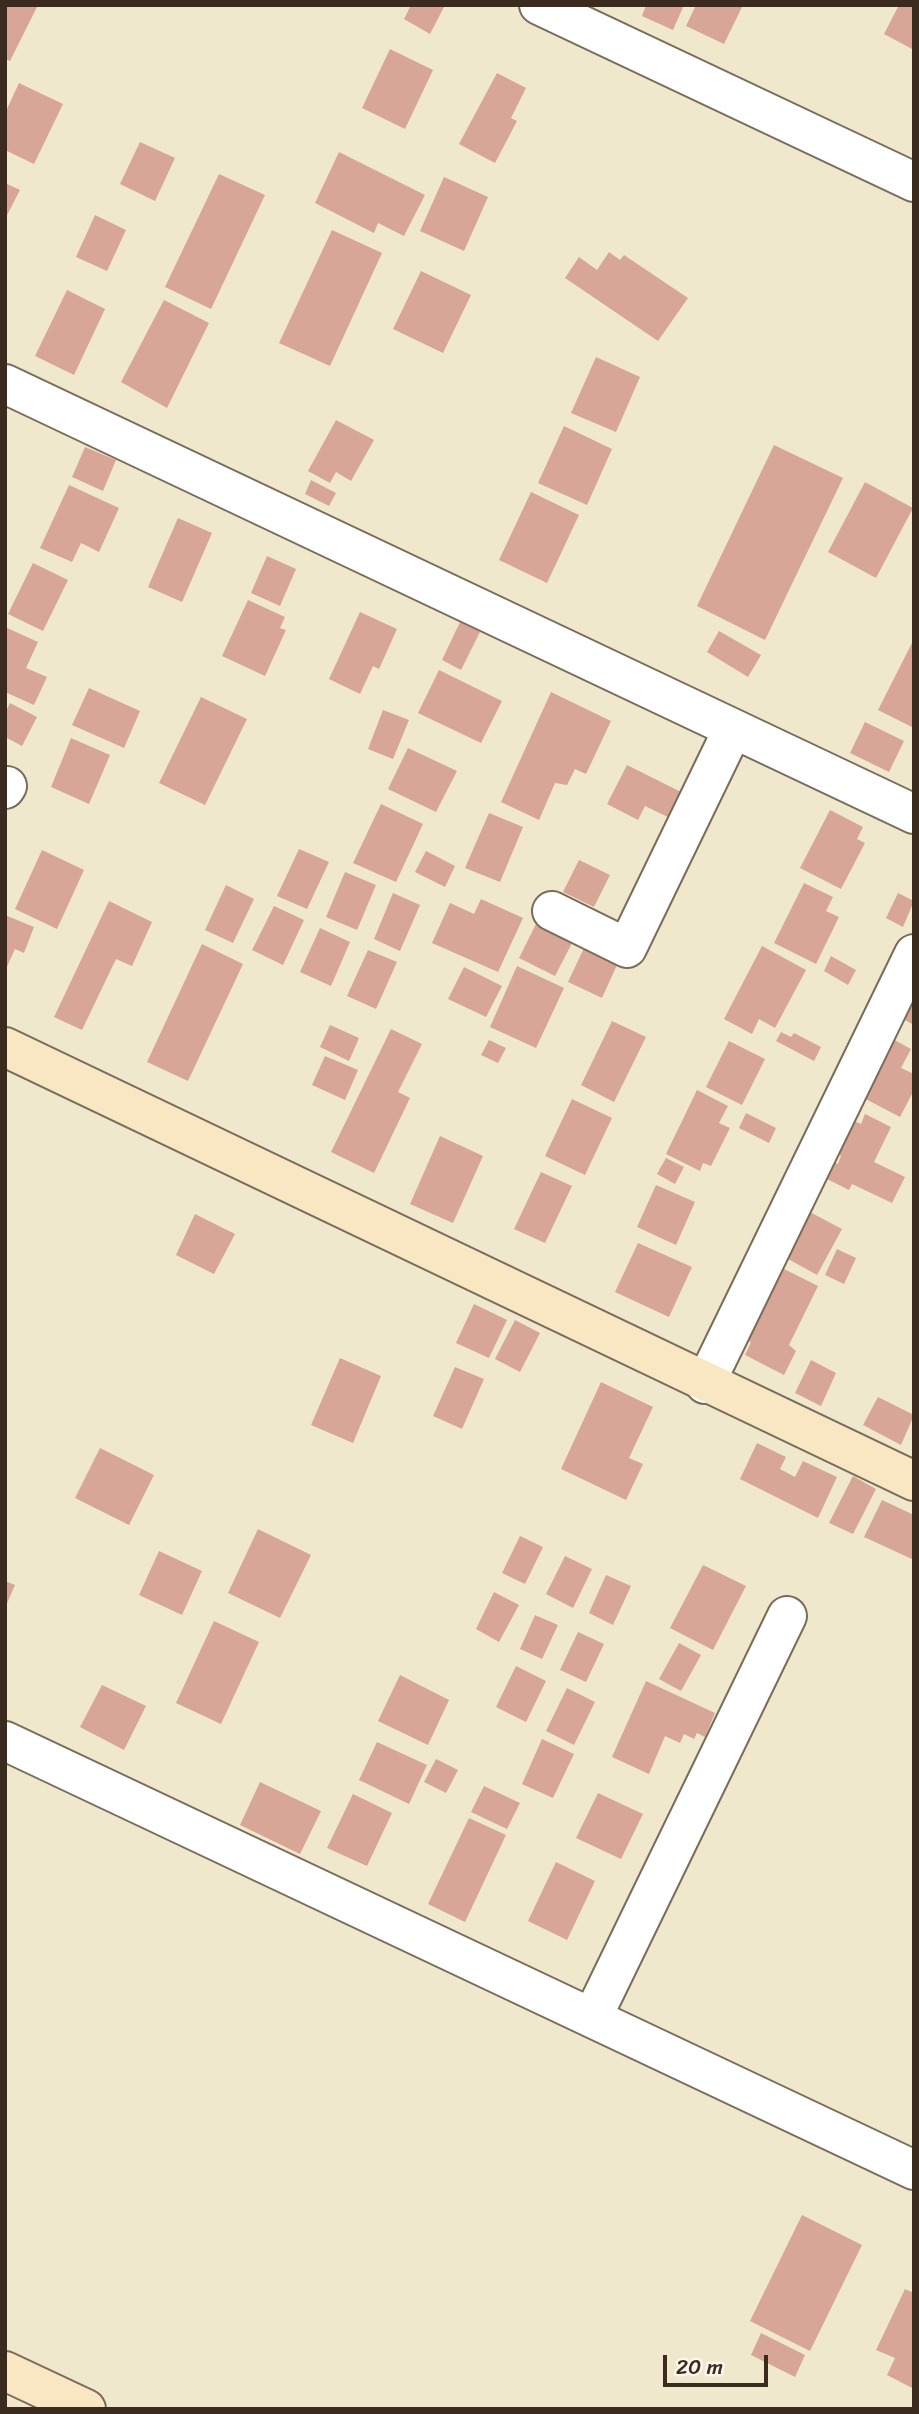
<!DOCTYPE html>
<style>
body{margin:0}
#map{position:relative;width:919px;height:2414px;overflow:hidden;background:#efe8cd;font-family:Sriracha,sans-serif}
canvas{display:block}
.frame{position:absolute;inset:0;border:7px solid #3b2a1e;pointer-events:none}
.scale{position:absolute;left:663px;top:2355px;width:105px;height:32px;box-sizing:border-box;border:4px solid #3b2a1e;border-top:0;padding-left:9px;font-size:21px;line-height:24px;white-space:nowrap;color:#3b2a1e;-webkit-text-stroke:5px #fbf7ec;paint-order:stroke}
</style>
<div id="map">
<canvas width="919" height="2414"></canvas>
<div class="frame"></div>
<div class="scale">20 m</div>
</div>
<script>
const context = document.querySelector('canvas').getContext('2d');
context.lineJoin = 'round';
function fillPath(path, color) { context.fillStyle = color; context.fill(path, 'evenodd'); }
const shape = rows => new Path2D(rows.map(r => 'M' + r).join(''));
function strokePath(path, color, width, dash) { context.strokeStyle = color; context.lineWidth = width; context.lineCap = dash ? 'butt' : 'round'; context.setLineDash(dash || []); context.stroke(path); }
fillPath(shape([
 [5,5,38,5,10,61,5,59],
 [411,5,445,5,430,34,404,19],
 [646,5,684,5,673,30,642,16],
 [696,5,743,5,724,44,686,26],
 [899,5,914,5,914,50,884,34],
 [390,49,433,70,405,129,362,108],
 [497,73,526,88,511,118,517,121,495,163,459,144],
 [19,83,63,104,34,164,5,150,5,113],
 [140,142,175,158,155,201,120,184],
 [339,152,425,195,404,236,378,223,374,233,315,203],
 [219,174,265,195,211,309,165,287],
 [444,177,488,197,464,251,420,231],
 [5,183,20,190,5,219],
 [95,215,126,230,107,271,76,257],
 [332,230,382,253,330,366,279,343],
 [609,252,620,260,624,255,688,298,658,341,565,278,579,257,597,270],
 [421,271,471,295,443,353,393,329],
 [67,290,105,309,74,375,35,356],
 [164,300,209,323,167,408,121,382],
 [596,357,640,377,616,432,571,413],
 [336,420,374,440,351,481,336,472,330,483,308,471],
 [564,426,612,449,587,505,538,483],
 [774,445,843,478,765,640,697,606],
 [85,447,116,460,103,491,72,477],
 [311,480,336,493,329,506,305,494],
 [865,482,913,508,876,578,828,552],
 [69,485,119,508,99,552,81,543,72,562,40,548],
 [531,492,579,515,547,583,499,560],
 [178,518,212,533,182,602,148,587],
 [267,556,296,569,280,606,251,593],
 [33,563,68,580,43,631,8,614],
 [248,600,285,617,280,628,286,630,265,676,222,656],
 [360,612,397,629,379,669,373,666,360,694,329,679],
 [460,622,480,632,461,670,442,660],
 [5,627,38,642,26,668,47,677,34,705,5,692],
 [719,631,761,655,748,677,707,652],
 [914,639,914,728,878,710],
 [439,670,502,701,481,743,418,713],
 [89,688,140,711,124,748,72,725],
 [551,692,611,721,586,774,575,769,567,785,555,783,539,820,501,802],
 [201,697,247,719,205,805,159,783],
 [10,703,37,717,22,746,5,737,5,713],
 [383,710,409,720,393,759,368,749],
 [865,722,904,741,889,772,850,753],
 [71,738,110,755,89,804,51,787],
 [408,748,457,771,436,812,388,789],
 [627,765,685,794,672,819,645,806,638,820,607,804],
 [381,804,423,824,396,882,353,863],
 [830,810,863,827,857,839,865,843,841,889,800,868],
 [489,813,523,827,500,882,465,868],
 [299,849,329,862,307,909,277,896],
 [42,850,84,870,57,929,15,909],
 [426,851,455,866,445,887,415,872],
 [579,860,610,875,594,907,563,892],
 [345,872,376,885,357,930,326,917],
 [804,883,833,897,826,911,839,917,816,964,774,943],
 [226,885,254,899,233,943,205,930],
 [393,893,420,905,400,951,374,939],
 [898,893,914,901,903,927,886,918],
 [481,899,523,918,498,972,432,943,450,903,474,914],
 [109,901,152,922,132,966,116,959,82,1030,54,1017],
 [274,906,304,920,283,965,252,950],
 [5,915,34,927,24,953,15,949,5,971],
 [536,924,572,943,555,976,519,958],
 [320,928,350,942,331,986,300,972],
 [202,944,243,964,188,1081,147,1062],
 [762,946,806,970,775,1028,759,1019,752,1034,724,1019],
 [584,948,617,965,602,998,568,982],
 [368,950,397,962,376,1009,347,996],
 [831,956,856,970,848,985,824,971],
 [517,966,564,988,536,1048,490,1027],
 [464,967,502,986,486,1017,448,999],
 [914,977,914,1025,895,1015],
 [612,1021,646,1037,614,1102,581,1085],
 [330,1025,359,1038,349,1061,320,1047],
 [391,1029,422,1044,398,1092,410,1098,374,1173,331,1152],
 [781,1032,791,1037,794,1033,821,1047,814,1061,776,1041],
 [889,1037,911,1049,901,1068,914,1074,914,1090,900,1117,858,1095],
 [489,1040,506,1048,498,1063,481,1055],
 [729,1041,765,1059,742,1105,706,1087],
 [325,1056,358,1070,345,1100,312,1085],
 [697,1090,728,1106,719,1123,730,1128,711,1166,703,1163,700,1171,666,1154],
 [572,1099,612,1118,585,1175,545,1156],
 [746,1113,776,1128,769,1143,739,1128],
 [865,1114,891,1127,874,1162,905,1177,892,1203,852,1184,849,1190,823,1177,831,1160,838,1164,841,1156,836,1152,852,1120,861,1124],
 [440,1136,483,1156,453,1223,410,1204],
 [666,1158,684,1167,675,1184,657,1174],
 [541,1172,572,1186,545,1243,514,1229],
 [656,1185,695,1202,676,1245,637,1227],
 [806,1210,842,1229,817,1275,781,1255],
 [195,1214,235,1234,214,1274,176,1255],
 [638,1243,692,1267,669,1317,615,1292],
 [837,1249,856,1258,844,1284,825,1275],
 [778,1266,818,1286,789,1345,796,1351,784,1375,745,1355,751,1342,742,1338],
 [474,1304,507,1320,489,1358,456,1343],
 [515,1320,540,1333,520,1372,495,1359],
 [340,1358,381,1376,353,1443,311,1425],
 [811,1360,836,1373,821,1406,795,1393],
 [455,1367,484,1379,462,1429,433,1416],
 [601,1382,653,1407,629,1458,643,1464,626,1500,561,1469],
 [878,1397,914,1415,901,1445,863,1425],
 [757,1443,786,1457,780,1469,795,1477,803,1461,837,1477,818,1518,740,1479],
 [100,1448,154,1475,129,1525,75,1498],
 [853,1476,876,1489,853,1534,829,1523],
 [882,1500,914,1515,914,1560,864,1537],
 [258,1529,311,1555,280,1618,228,1593],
 [520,1536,543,1547,525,1584,502,1573],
 [159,1551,202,1571,182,1615,139,1595],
 [565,1556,592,1569,573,1608,546,1594],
 [703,1565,746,1586,713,1650,670,1628],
 [606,1575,631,1586,613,1625,589,1613],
 [5,1581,15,1585,5,1608],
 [494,1592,519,1605,499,1642,476,1629],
 [535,1615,558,1625,542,1659,520,1649],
 [214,1621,259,1642,221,1724,176,1703],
 [578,1632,604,1644,586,1682,560,1670],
 [679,1643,701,1655,681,1691,659,1679],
 [516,1666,546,1681,526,1722,496,1707],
 [400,1675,449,1700,428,1745,378,1721],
 [646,1681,715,1713,705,1737,697,1733,694,1739,684,1734,680,1743,665,1736,649,1774,612,1757],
 [102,1685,146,1706,124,1750,80,1727],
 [567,1688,595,1702,574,1745,546,1731],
 [542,1739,574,1754,553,1798,522,1784],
 [377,1742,427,1765,409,1804,359,1780],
 [436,1759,458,1770,446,1793,424,1782],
 [260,1782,321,1811,300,1854,240,1825],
 [484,1786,520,1803,507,1829,471,1812],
 [598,1793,643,1814,621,1859,576,1838],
 [353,1794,392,1813,367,1866,327,1848],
 [469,1818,506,1835,465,1922,428,1904],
 [556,1862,595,1881,567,1940,528,1921],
 [802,2215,862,2245,810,2351,750,2321],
 [905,2289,914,2293,914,2389,887,2375,895,2358,876,2350],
 [761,2333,805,2355,795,2377,751,2355]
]), '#d8a696');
const street = shape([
 [539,5,914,182],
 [5,384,914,814],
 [5,789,7,786],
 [552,911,627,948,733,729],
 [705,1384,914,954],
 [5,1741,914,2170],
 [592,2018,787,1616]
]);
const secondary = shape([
 [5,1047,914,1481],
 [5,2371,86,2409]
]);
strokePath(street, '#7a6c5b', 42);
strokePath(secondary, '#7a6c5b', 42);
strokePath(street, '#fff', 38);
strokePath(secondary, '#f9e7c3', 38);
</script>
